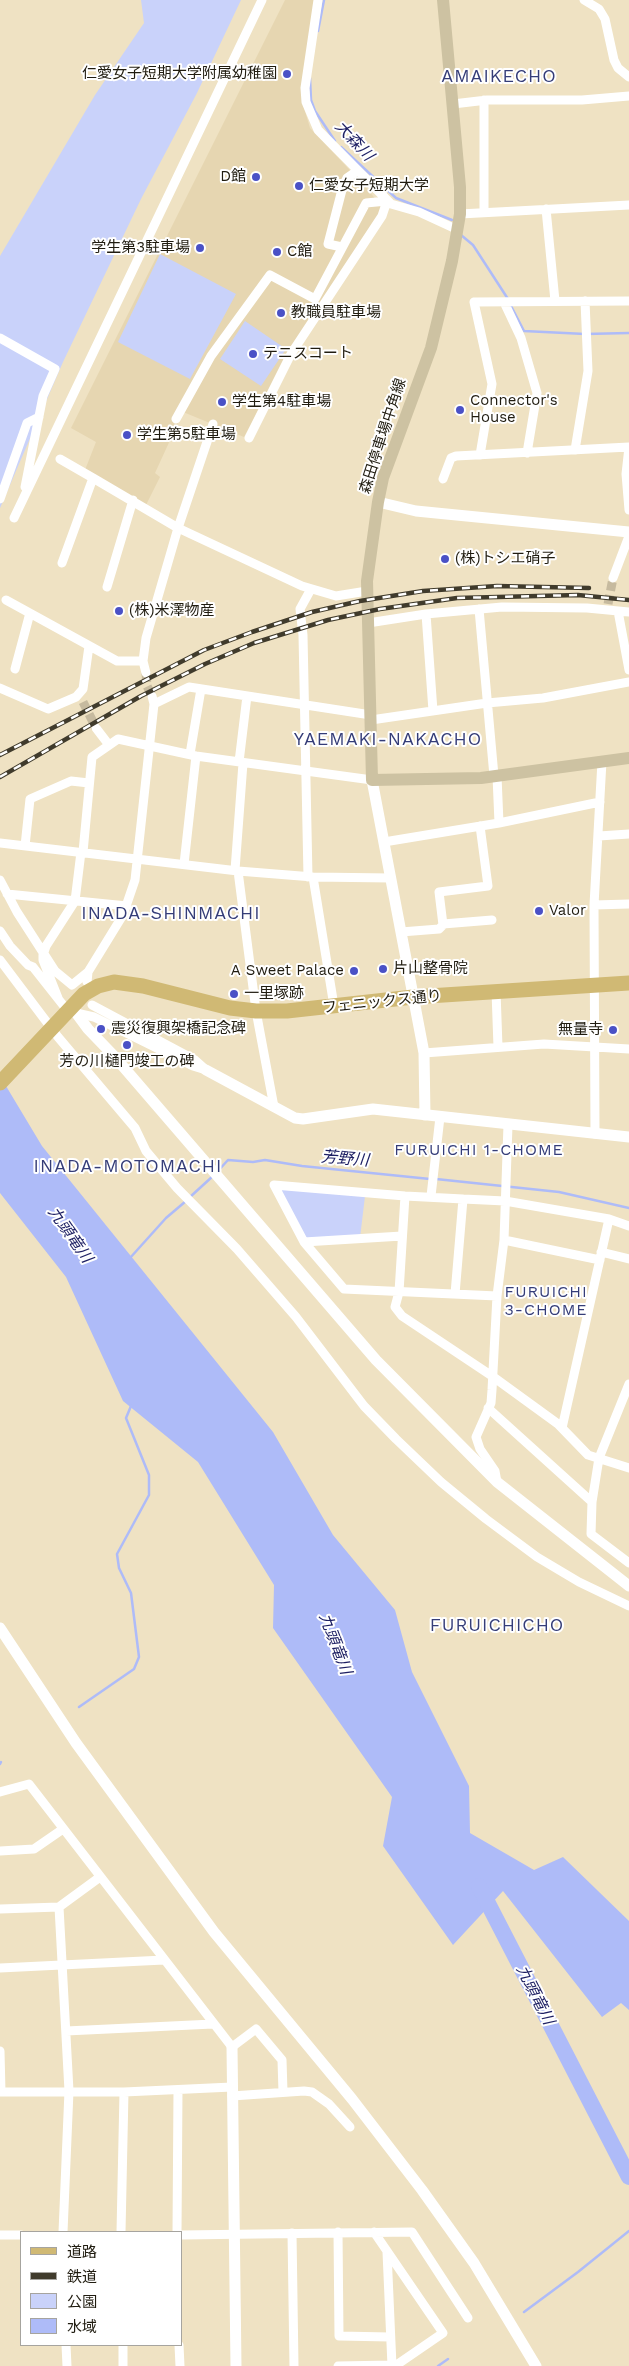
<!DOCTYPE html>
<meta charset="utf-8">
<style>
body{margin:0}
#map{position:relative;width:629px;height:2366px;overflow:hidden;background:#efe2c3;font-family:"Work Sans","Noto Sans JP",sans-serif}
canvas{display:block}
.legend{position:absolute;left:20px;top:2231px;width:162px;height:115px;box-sizing:border-box;background:#fff;border:1px solid #a6a49f;margin:0;padding:6px 9px;list-style:none;font-size:15px;color:#201c10}
.legend li{display:flex;align-items:center;gap:10px;height:25px}
.legend b{width:25px;border:1px solid #a6a49f}
</style>
<div id="map">
<canvas width="629" height="2366"></canvas>
<ul class="legend">
<li><b style="height:6px;background:#d0b974"></b>道路</li>
<li><b style="height:6px;background:#403b2c"></b>鉄道</li>
<li><b style="height:14px;background:#c9d2fa"></b>公園</li>
<li><b style="height:14px;background:#aebbf8"></b>水域</li>
</ul>
</div>
<script>
const context = document.querySelector('canvas').getContext('2d');
context.lineJoin = 'round';
function fillPath(path, color) { context.fillStyle = color; context.fill(path, 'evenodd'); }
const shape = rows => new Path2D(rows.map(r => 'M' + r).join(''));
function strokePath(path, color, width, dash) { context.strokeStyle = color; context.lineWidth = width; context.lineCap = dash ? 'butt' : 'round'; context.setLineDash(dash || []); context.stroke(path); }
function label(font, color, halo, rows, align = 'center') {
  context.font = font + ' "Work Sans","Noto Sans JP",sans-serif'; context.lineWidth = 4; context.setLineDash([]); context.textBaseline = 'middle'; context.strokeStyle = halo; context.fillStyle = color; for (const [text, x, y, turn = 0] of rows) {
    context.save(); context.translate(x, y); context.rotate((+turn || 0) * Math.PI / 180); context.textAlign = isNaN(turn) ? turn : align; if (halo) context.strokeText(text, 0, 0); context.fillText(text, 0, 0); context.restore();
  }
}
fillPath(shape([
 [285,0,315,0,302,101,310,128,365,186,381,206,381,211,289,353,244,437,183,412,155,473,160,477,146,505,85,470,96,442,71,428]
]), '#e6d6b1');
fillPath(shape([
 [141,0,241,0,197,93,141,199,63,362,0,508,0,256,95,95,144,23],
 [160,254,236,294,190,379,118,342],
 [245,321,286,349,261,386,220,359],
 [276,1185,365,1196,360,1238,304,1242]
]), '#c9d2fa');
fillPath(shape([
 [0,1076,42,1146,273,1432,333,1535,395,1610,412,1672,469,1786,470,1833,534,1870,563,1857,629,1921,629,2010,621,2003,602,2017,503,1891,453,1945,383,1846,392,1797,273,1628,274,1585,198,1462,123,1401,66,1277,0,1193]
]), '#aebbf8');
strokePath(shape([
 [318,31,324,0],
 [310,78,311,100,315,111,335,141],
 [341,147,396,198,452,220],
 [461,235,473,245,508,299],
 [510,304,524,331,585,334,629,333],
 [217,1172,228,1160,253,1162,265,1160,302,1166,430,1179],
 [436,1179,559,1192,629,1208],
 [190,1197,213,1176],
 [130,1258,166,1218,186,1201],
 [79,1707,134,1669,139,1657,131,1593,119,1568,117,1554,149,1495,149,1475,126,1418,131,1406],
 [0,1764,1,1762],
 [524,2312,578,2272,629,2231],
 [438,2366,448,2359]
]), '#aebbf8', 2.5);
strokePath(shape([
 [479,1886,629,2177]
]), '#aebbf8', 16);
strokePath(shape([
 [608,604,613,578],
 [146,673,147,686,152,696],
 [83,702,96,728]
]), '#c6ba9f', 9, [9, 4.5]);
strokePath(shape([
 [318,0,305,88,306,102,318,130,391,204,419,212,458,230],
 [584,0,599,9,605,19,614,60,618,68,629,77],
 [484,100,484,212],
 [453,104,487,100,582,100,629,96],
 [546,209,555,301],
 [460,214,629,205],
 [342,247,328,244,343,186,347,178,357,171],
 [504,302,521,338,537,393,527,453],
 [0,338,55,369,43,396,25,487],
 [176,419,211,356,270,275,315,299,366,203,387,201,382,216,291,354,249,438],
 [629,447,626,474,629,510],
 [575,450,588,371,585,301],
 [480,455,492,384,474,302,629,301],
 [60,459,93,478],
 [443,479,451,458,456,456,629,447],
 [0,499,27,423,39,417],
 [14,518,262,0],
 [62,563,93,478,178,528,302,586,336,596,367,591],
 [613,578,629,536],
 [107,587,133,500],
 [6,600,117,661,143,661,146,673],
 [479,609,494,776],
 [618,611,629,670],
 [426,614,433,711],
 [368,623,426,614,502,607,587,608,629,612],
 [143,661,146,638,178,528,213,424],
 [15,669,30,613],
 [0,688,48,709,76,697,83,689,89,646],
 [154,704,189,687,371,715],
 [371,720,487,703,543,698,629,682],
 [96,728,109,745],
 [190,754,201,689],
 [239,762,247,696],
 [497,776,499,823],
 [599,836,629,834],
 [384,842,499,823,600,802],
 [0,843,238,871,313,877,391,878],
 [25,846,30,799,71,781,89,783],
 [83,852,92,757,118,739,196,756,372,780],
 [184,864,196,756],
 [235,870,243,763],
 [238,871,256,1011,274,1107],
 [308,877,303,635,300,609,311,589],
 [313,877,334,1006],
 [0,880,17,912,55,971,72,985,88,972],
 [7,894,127,906],
 [594,905,629,904],
 [443,924,492,920],
 [0,931,10,946,28,965,33,967,67,1010],
 [401,932,439,929,443,925,439,892,488,886,480,826],
 [0,960,58,1037,135,1128,146,1151,177,1188,237,1249,296,1317,364,1406,396,1439,441,1482,486,1519,537,1557,579,1582,629,1606],
 [87,982,88,972,123,915,135,880,154,704,152,696],
 [496,991,498,1047],
 [58,998,43,960,43,955,46,946,75,901,81,852],
 [92,1005,195,1060,204,1068],
 [76,1013,94,1017,193,1066,206,1070],
 [424,1053,544,1044,629,1049],
 [595,1134,594,905,602,761],
 [274,1185,405,1196,463,1199,455,1294],
 [274,1185,304,1242,344,1289,497,1296],
 [405,1196,399,1292,395,1307,402,1316,492,1376,558,1424,588,1455,629,1468],
 [431,1196,440,1117],
 [463,1199,505,1201,609,1219,629,1226],
 [504,1240,600,1260],
 [304,1242,402,1236],
 [601,1252,629,1259],
 [629,1384,599,1458,592,1502,591,1534,629,1563],
 [488,1408,592,1502],
 [562,1428,609,1219],
 [497,1482,495,1471,480,1449,476,1437,491,1403,492,1390,497,1296,504,1240,508,1125],
 [0,1792,29,1784,232,2047,256,2029,282,2060,283,2092],
 [0,1851,34,1849,63,1829],
 [59,1907,69,2091,63,2232],
 [0,1909,59,1907,100,1877],
 [0,1968,164,1960],
 [66,2031,213,2024],
 [0,2051,1,2092],
 [0,2092,124,2092,232,2087],
 [232,2096,304,2091,312,2092,329,2104,350,2127],
 [121,2232,124,2092],
 [177,2232,178,2090],
 [338,2232,339,2336,390,2337],
 [374,2232,443,2333,395,2366],
 [292,2233,294,2366],
 [0,2235,21,2235],
 [181,2235,412,2232,468,2318],
 [387,2252,392,2366],
 [66,2345,67,2366],
 [123,2345,123,2366],
 [179,2345,180,2366],
 [338,2366,391,2365]
]), '#fff', 9);
strokePath(shape([
 [378,502,416,511,629,532],
 [372,780,424,1053,425,1115],
 [71,1006,88,1029,114,1056,376,1360,497,1482,629,1586],
 [206,1070,295,1118,303,1119,373,1109,629,1137],
 [0,1628,76,1743,214,1932,352,2099,422,2190,474,2263,536,2366],
 [232,2047,236,2366]
]), '#fff', 11);
strokePath(shape([
 [443,0,460,187,460,214,452,261,431,348,383,478,378,502,367,581,372,780,481,778,629,758]
]), '#cdc2a2', 12);
strokePath(shape([
 [0,1083,84,994,98,986,114,982,143,986,230,1008,256,1011,287,1011,413,997,629,983]
]), '#d0b974', 15);
const rail = shape([
 [0,755,204,650,252,632,312,612,360,601,423,591,497,586,589,588],
 [0,777,141,696,205,664,254,643,328,620,380,609,457,598,578,595,629,600]
]);
strokePath(rail, '#403b2c', 4.5);
strokePath(rail, '#fff', 2.5, [8]);
for (const [x, y, r, color] of [
 [287,74,5,"#4a51c6"],
 [256,177,5,"#4a51c6"],
 [299,186,5,"#4a51c6"],
 [200,248,5,"#4a51c6"],
 [277,252,5,"#4a51c6"],
 [281,313,5,"#4a51c6"],
 [253,354,5,"#4a51c6"],
 [222,402,5,"#4a51c6"],
 [460,410,5,"#4a51c6"],
 [127,435,5,"#4a51c6"],
 [445,559,5,"#4a51c6"],
 [119,611,5,"#4a51c6"],
 [539,911,5,"#4a51c6"],
 [383,969,5,"#4a51c6"],
 [354,971,5,"#4a51c6"],
 [234,994,5,"#4a51c6"],
 [101,1029,5,"#4a51c6"],
 [613,1030,5,"#4a51c6"],
 [127,1045,5,"#4a51c6"]
]) { const dot = new Path2D(); dot.arc(x, y, r, 0, 2 * Math.PI); context.fillStyle = color; context.fill(dot); strokePath(dot, '#fff', 2); }
label('15px', '#201c10', '#fff', [
 ["仁愛女子短期大学附属幼稚園",277,74,"right"],
 ["D館",246,177,"right"],
 ["仁愛女子短期大学",309,186],
 ["学生第3駐車場",190,248,"right"],
 ["C館",287,252],
 ["教職員駐車場",291,313],
 ["テニスコート",263,354],
 ["Connector's",470,401],
 ["House",470,418],
 ["学生第4駐車場",232,402],
 ["学生第5駐車場",137,435],
 ["(株)トシエ硝子",455,559],
 ["(株)米澤物産",129,611],
 ["Valor",549,911],
 ["片山整骨院",393,969],
 ["A Sweet Palace",344,971,"right"],
 ["一里塚跡",244,994],
 ["震災復興架橋記念碑",111,1029],
 ["無量寺",603,1030,"right"],
 ["芳の川樋門竣工の碑",127,1062,"center"]
], 'left');
label('15px', '#201c10', '#fff', [
 ["森田停車場中角線",383,436,-72],
 ["フェニックス通り",382,1002,-6]
]);
label('italic 16px', '#1d1f63', '#fff', [
 ["大森川",354,141,47],
 ["芳野川",345,1159,5],
 ["九頭竜川",70,1235,55],
 ["九頭竜川",335,1644,69],
 ["九頭竜川",535,1995,63]
]);
context.letterSpacing = '1px';
label('16px', '#353d78', '#fff', [
 ["FURUICHI 1-CHOME",479,1150],
 ["FURUICHI",546,1292],
 ["3-CHOME",546,1310]
]);
context.letterSpacing = '0px';
context.letterSpacing = '1px';
label('18px', '#353d78', '#fff', [
 ["AMAIKECHO",499,77],
 ["YAEMAKI-NAKACHO",388,740],
 ["INADA-SHINMACHI",171,914],
 ["INADA-MOTOMACHI",128,1167],
 ["FURUICHICHO",497,1626]
]);
context.letterSpacing = '0px';
</script>
